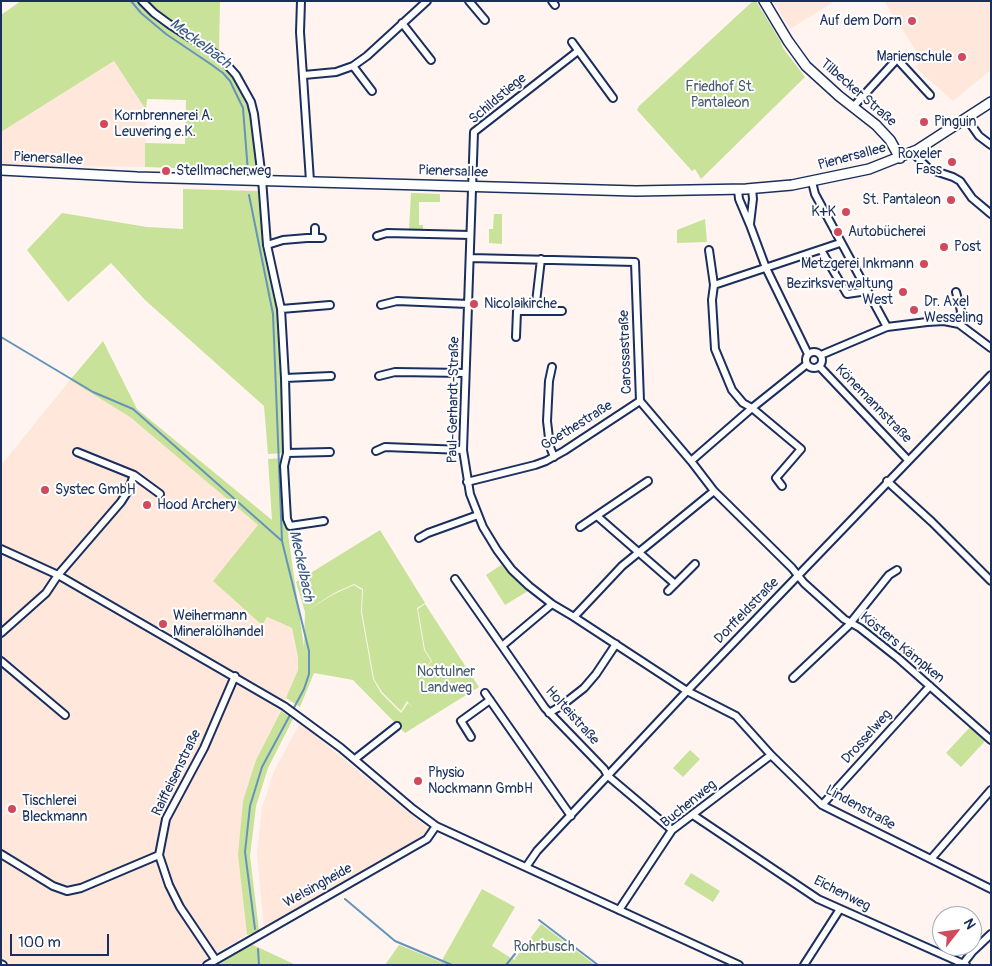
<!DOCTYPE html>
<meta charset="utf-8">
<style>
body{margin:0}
#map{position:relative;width:992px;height:966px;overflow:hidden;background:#fff4ef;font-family:Pangolin,sans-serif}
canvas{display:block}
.frame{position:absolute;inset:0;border:2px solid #1b2f5e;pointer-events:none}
.north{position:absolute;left:932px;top:906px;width:50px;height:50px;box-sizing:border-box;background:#fff;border:1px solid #a4acbf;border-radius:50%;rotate:60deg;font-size:14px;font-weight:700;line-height:20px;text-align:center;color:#1b2f5e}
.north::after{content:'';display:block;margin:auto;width:18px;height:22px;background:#d1495b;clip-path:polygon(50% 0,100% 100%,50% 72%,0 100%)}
.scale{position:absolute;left:10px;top:934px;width:99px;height:22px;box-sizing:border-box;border:2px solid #1b2f5e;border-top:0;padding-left:6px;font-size:15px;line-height:18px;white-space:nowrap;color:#1b2f5e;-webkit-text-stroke:4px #fff;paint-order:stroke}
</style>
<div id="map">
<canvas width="992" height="966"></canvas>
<div class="frame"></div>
<div class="north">N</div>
<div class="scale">100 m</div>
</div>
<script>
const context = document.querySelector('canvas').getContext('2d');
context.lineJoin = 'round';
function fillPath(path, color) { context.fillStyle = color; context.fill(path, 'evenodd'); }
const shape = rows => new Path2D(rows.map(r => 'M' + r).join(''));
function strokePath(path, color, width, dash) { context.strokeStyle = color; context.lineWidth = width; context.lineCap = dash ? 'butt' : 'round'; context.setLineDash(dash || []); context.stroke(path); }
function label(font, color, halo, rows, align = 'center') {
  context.font = font + ' Pangolin,sans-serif'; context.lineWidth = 4; context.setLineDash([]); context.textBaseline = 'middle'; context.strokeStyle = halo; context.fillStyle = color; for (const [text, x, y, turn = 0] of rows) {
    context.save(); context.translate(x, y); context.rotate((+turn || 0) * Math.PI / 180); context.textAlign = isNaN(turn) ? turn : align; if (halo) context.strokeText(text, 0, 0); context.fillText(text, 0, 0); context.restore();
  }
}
fillPath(shape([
 [773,1,835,1,790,29],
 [884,1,991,1,991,70,953,101,915,67,922,60],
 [114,61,146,110,145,167,1,165,1,132],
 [70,380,130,417,258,525,262,624,266,617,292,628,298,657,298,670,281,711,256,760,238,855,247,935,197,965,12,965,1,958,1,462,3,463],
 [300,723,434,833,264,927,257,854,262,808,274,771]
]), '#ffe7dc');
fillPath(shape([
 [21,1,139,1,152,15,171,29,219,60,234,76,248,103,251,115,259,171,145,167,145,143,185,144,186,100,147,99,146,110,114,61,1,132,1,15],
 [146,1,220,1,219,53,162,17],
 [753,1,756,1,781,42,783,48,805,77,701,179,695,169,692,171,637,110,639,106],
 [183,189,260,191,262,246,277,310,286,453,268,454,264,406,145,300,111,263,68,302,27,250,62,213,147,227,183,229],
 [411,193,440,194,440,202,419,202,419,225,423,225,423,230,409,230],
 [494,214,502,214,502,244,489,243,489,229,493,229],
 [705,219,707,242,677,243,677,230],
 [103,341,137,409,272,520,268,459,282,458,285,513,304,647,305,612,334,594,354,585,362,590,361,612,373,679,381,693,401,713,408,703,413,708,407,701,401,711,382,692,374,679,362,612,363,589,354,584,334,593,305,612,296,582,380,530,425,603,417,608,424,650,431,661,417,678,432,661,425,650,418,609,425,604,479,687,405,733,353,680,314,673,300,707,286,698,298,670,298,657,292,628,267,617,262,625,213,581,258,525,130,417,70,380],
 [501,565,528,591,505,605,486,575],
 [281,711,293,719,268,768,256,806,250,856,259,931,247,935,238,855,243,801,256,760],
 [971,726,987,739,961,767,946,753],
 [690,750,700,759,683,777,673,768],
 [691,873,720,891,713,902,684,884],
 [482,889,515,907,492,946,514,960,541,924,595,965,385,965,399,945,441,962],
 [251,944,296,965,218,965]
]), '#c9e299');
strokePath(shape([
 [131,1,141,13,166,34,212,65,223,73,230,81,243,108,248,172],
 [249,195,273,314,282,541,309,651,309,674,304,689,262,767,250,806,245,852,255,929],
 [1,337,93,392,133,409,282,541],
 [345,899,395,941,452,965],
 [539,920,598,965],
 [258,949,259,965],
 [506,965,515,954]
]), '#6494ba', 2);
const street = shape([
 [142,1,154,13,169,24,220,57,236,75,251,102,254,114,262,179,267,245,281,309,285,378,287,453,284,466,287,519,290,526,324,521],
 [301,1,300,32,310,181],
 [469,1,485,20],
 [552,1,555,5],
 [402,23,431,60],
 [572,42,613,98],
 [578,51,474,132,463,450,470,494,483,527,497,550,512,570,529,586,552,604,574,617,687,691,736,716,771,755,822,805,991,889],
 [304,75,336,72,353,66],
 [372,91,353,66,367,56,427,1],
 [853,107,897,59,930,95],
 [967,119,979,136,991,145],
 [912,152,929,169,953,177,960,181,972,198,991,214],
 [812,182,815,194,887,327],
 [738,190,739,199,750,225,766,268,808,354],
 [750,224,753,199,752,189],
 [315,228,315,238],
 [377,236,387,233,470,235],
 [267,245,283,240,307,238,322,238],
 [709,250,714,285,712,300,715,349,732,390,743,403,752,408,801,449,776,478,782,486],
 [821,250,847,294,867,291],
 [470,258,635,262,640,401,691,461,714,491,792,568,804,583,844,619,860,628,898,658,991,740],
 [714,285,840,243],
 [956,292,961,311,959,324],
 [381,305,397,301,468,304],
 [281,309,330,305],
 [535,311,541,259],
 [516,337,517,311,562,311],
 '806 360a8 8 0 1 1 16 0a8 8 0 1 1-16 0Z',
 [821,355,887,327,927,322,944,321,959,324,991,348],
 [819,366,908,460],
 [552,367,549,381,547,421,550,447,554,457],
 [379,376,395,372,465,373],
 [285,378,331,376],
 [376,451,385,447,463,450],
 [77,452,134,475,160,494],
 [287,453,330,452],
 [691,461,752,408,807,364],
 [887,481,932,522,991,581],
 [467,482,535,465,546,461,564,451,640,401],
 [597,516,675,584],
 [580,527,648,481],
 [419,538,428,533,478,515],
 [1,549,58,575,284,706,341,748,413,809,436,826,739,965],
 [455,579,502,646],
 [668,591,695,564],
 [552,604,502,646,545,708,604,769,608,776,672,830],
 [574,617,622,566,714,491],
 [1,633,46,593,58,575,121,502,128,491,134,475],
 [1,661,65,715],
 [793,678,848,626,889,575,897,570],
 [485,693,571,816],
 [549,713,561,706,584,688,596,674,616,644],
 [471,737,461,721,490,700],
 [355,759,397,726],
 [822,805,930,686],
 [693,815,818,899,966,965],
 [1,854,53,886,67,891,81,888,159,855],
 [931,859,991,790],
 [526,867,537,851,687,691,991,375],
 [619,910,672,830,771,755],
 [215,959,180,907,169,885,159,855,166,819,204,748,235,676],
 [1,964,3,965],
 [207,965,427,839,436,826],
 [804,965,840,909],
 [962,965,973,951,991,934]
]);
const secondary = shape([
 [764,1,788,41,806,66,839,96,876,125,890,140,900,158],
 [1,170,137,177,636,191,746,189,792,185,869,169,917,150,991,102]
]);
strokePath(street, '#1b2f5e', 10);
strokePath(secondary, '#1b2f5e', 12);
strokePath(street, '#fff', 6);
strokePath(secondary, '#fff', 9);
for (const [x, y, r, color] of [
 [912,21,5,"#d1495b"],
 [962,57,5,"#d1495b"],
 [924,122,5,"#d1495b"],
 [104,124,5,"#d1495b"],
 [952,162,5,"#d1495b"],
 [166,171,5,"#d1495b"],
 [951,200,5,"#d1495b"],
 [846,212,5,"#d1495b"],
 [838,232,5,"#d1495b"],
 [944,247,5,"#d1495b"],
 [924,264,5,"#d1495b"],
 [903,292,5,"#d1495b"],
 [474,304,5,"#d1495b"],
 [914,310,5,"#d1495b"],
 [45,490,5,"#d1495b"],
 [147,505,5,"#d1495b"],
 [163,624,5,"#d1495b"],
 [418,781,5,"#d1495b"],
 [12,809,5,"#d1495b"]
]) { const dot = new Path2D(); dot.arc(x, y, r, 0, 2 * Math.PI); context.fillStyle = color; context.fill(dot); strokePath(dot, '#fff', 2); }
label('14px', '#1b2f5e', '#fff', [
 ["Auf dem Dorn",902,21,"right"],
 ["Marienschule",952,57,"right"],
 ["Kornbrennerei A.",114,116],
 ["Leuvering e.K.",114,132],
 ["Pinguin",934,122],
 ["Roxeler",942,154,"right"],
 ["Fass",942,170,"right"],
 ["Stellmacherweg",176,171],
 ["St. Pantaleon",941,200,"right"],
 ["K+K",836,212,"right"],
 ["Autobücherei",848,232],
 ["Post",954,247],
 ["Metzgerei Inkmann",914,264,"right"],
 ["Bezirksverwaltung",893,284,"right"],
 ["West",893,300,"right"],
 ["Dr. Axel",924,302],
 ["Wesseling",924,318],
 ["Nicolaikirche",484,304],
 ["Systec GmbH",55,490],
 ["Hood Archery",157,505],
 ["Weihermann",173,616],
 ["Mineralölhandel",173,632],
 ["Physio",428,773],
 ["Nockmann GmbH",428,789],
 ["Tischlerei",22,801],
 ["Bleckmann",22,817]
], 'left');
label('14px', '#465c6d', '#fff', [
 ["Friedhof St.",720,87],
 ["Pantaleon",720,103],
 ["Nottulner",446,672],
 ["Landweg",446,688],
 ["Rohrbusch",544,947]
]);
label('14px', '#1b2f5e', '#fff', [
 ["Tilbecker Straße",858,93,41],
 ["Schildstiege",498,99,-40],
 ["Pienersallee",852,157,-15],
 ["Pienersallee",48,159,3],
 ["Pienersallee",453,172,2],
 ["Carossastraße",626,352,-92],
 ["Paul-Gerhardt-Straße",454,400,-89],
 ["Könemannstraße",873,404,46],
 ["Goethestraße",577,426,-32],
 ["Dorffeldstraße",747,611,-46],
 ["Kösters Kämpken",902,648,39],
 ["Holteistraße",572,716,48],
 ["Drosselweg",867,737,-48],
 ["Raiffeisenstraße",177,773,-64],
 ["Buchenweg",689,804,-39],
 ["Lindenstraße",860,808,29],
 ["Welsingheide",318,886,-29],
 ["Eichenweg",842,894,27]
]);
label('italic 15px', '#3a5984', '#fff', [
 ["Meckelbach",200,44,37],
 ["Meckelbach",301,566,78]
]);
</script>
